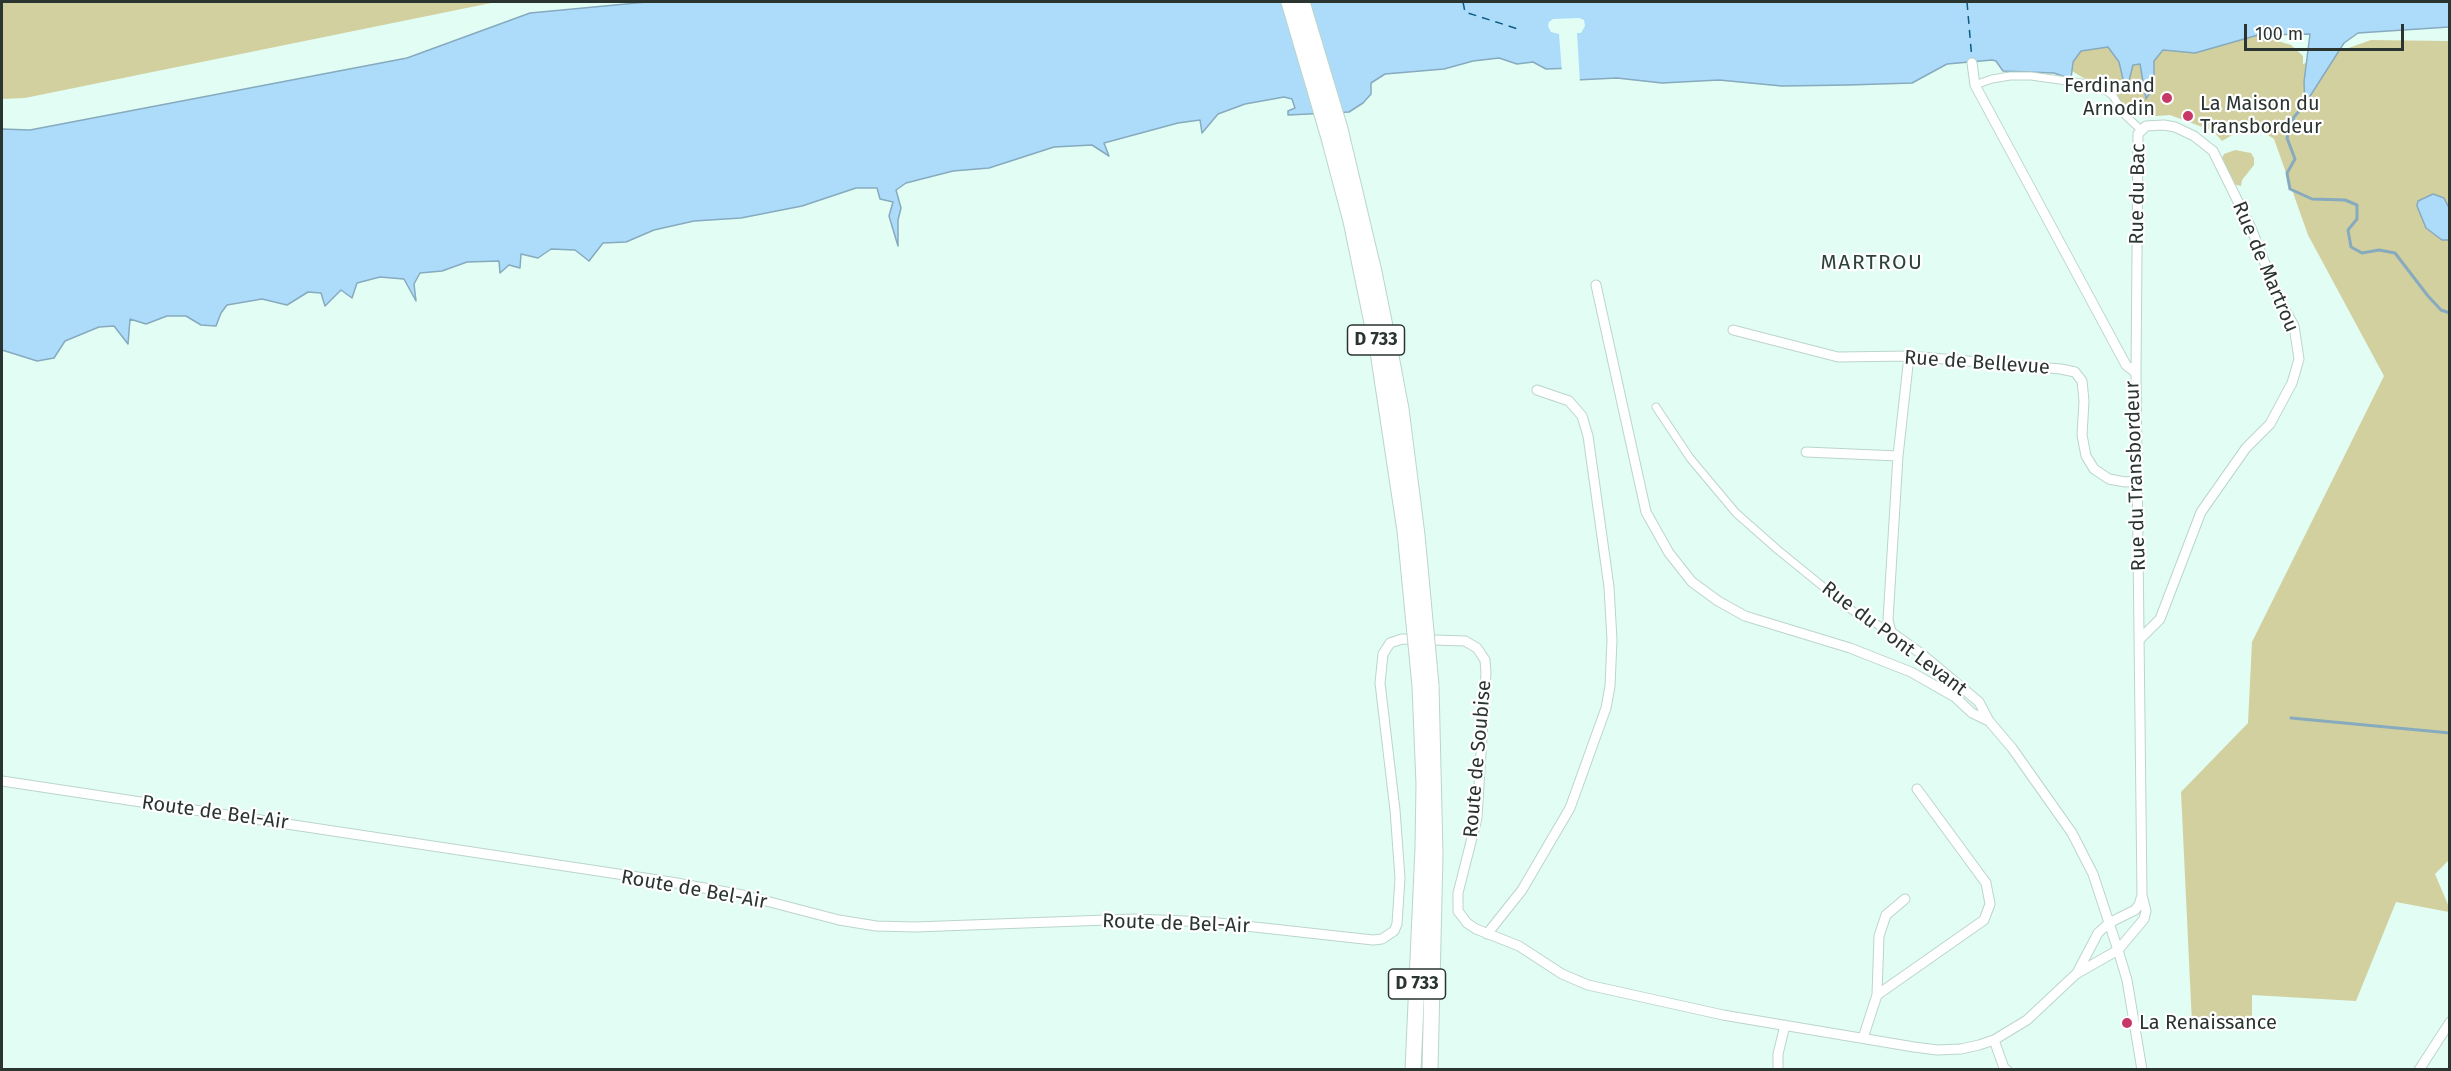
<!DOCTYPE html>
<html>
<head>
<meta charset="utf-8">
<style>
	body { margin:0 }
	#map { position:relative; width:2451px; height:1071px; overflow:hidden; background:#e2fdf3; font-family:"Fira Sans",sans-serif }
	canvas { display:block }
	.frame { position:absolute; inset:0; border:3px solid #2a3430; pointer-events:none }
	.scale { position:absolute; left:2244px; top:24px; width:160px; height:27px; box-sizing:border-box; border:3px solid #2a3430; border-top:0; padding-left:8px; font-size:18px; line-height:21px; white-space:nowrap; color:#2a3430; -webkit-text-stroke:4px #fff; paint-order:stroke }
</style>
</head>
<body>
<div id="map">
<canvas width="2451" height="1071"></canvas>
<div class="frame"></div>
<div class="scale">100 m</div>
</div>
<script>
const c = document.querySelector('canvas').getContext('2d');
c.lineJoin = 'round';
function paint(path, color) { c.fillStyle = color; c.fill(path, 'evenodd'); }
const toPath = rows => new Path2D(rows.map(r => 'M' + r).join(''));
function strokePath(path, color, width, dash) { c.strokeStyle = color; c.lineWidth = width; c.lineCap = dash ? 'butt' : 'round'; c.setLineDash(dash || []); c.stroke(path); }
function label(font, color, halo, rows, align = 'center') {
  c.font = font + ' "Fira Sans",sans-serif'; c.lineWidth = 4.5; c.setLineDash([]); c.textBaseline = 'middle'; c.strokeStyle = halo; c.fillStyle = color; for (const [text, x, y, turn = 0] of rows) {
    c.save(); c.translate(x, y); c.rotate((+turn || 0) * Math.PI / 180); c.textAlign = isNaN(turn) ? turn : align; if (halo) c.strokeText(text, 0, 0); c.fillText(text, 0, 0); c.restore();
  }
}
paint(toPath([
	[2,2,496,2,25,98,2,99],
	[2258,35,2291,45,2303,56,2303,64,2371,40,2449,41,2450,859,2435,874,2449,907,2449,912,2396,902,2356,1001,2252,995,2252,1029,2192,1024,2181,792,2248,723,2252,642,2384,376,2308,235,2274,139,2251,124,2222,141,2213,131,2170,115,2145,117,2132,114,2126,112,2098,83,2085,79,2072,71,2073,62,2081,50,2109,47,2119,62,2126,90,2133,64,2140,64,2147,98,2154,86,2154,61,2163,50,2196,53],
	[2235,150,2251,153,2254,158,2254,165,2242,180,2241,186,2233,184,2222,158,2224,154]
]), '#d3d0a0');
const water = toPath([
	[647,2,2449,2,2449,27,2358,33,2344,43,2305,104,2304,82,2310,34,2258,35,2195,53,2163,50,2154,61,2154,86,2146,99,2140,64,2133,65,2126,92,2119,62,2108,47,2081,51,2073,62,2071,79,2054,73,2003,71,1996,61,1992,60,1947,64,1912,83,1848,85,1782,86,1719,80,1662,83,1617,78,1576,80,1573,68,1546,69,1533,62,1517,64,1499,58,1473,61,1444,69,1385,74,1371,83,1371,94,1363,103,1349,112,1288,115,1288,111,1295,108,1292,99,1284,97,1245,104,1218,114,1202,133,1200,120,1178,123,1104,143,1109,156,1092,145,1054,147,989,168,953,171,906,183,896,190,901,208,898,220,898,246,889,216,893,202,880,199,877,188,856,188,802,206,741,218,694,221,654,230,626,242,603,243,589,261,575,250,551,249,538,258,521,254,520,268,509,265,500,273,499,261,467,262,442,271,420,273,414,284,416,301,404,279,380,277,357,283,352,298,341,290,325,306,321,293,308,292,287,305,262,299,227,305,221,313,216,326,201,325,186,316,167,316,146,324,130,319,128,344,114,326,99,327,65,341,54,358,37,361,2,350,2,129,30,130,407,58,530,13,647,2],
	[2433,194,2444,198,2449,208,2449,240,2442,240,2426,228,2417,206,2418,201,2433,194]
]);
paint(water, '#addcfb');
strokePath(water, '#86aabe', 1.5);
paint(toPath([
	[1579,18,1584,20,1585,26,1581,33,1577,33,1580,83,1575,83,1573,81,1571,71,1562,72,1559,34,1551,32,1548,26,1549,22,1553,19]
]), '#e2fdf3');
strokePath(toPath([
	[2305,104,2294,117,2287,138,2295,159,2287,173,2290,189,2312,199,2345,200,2357,205,2357,219,2348,230,2351,247,2362,253,2379,250,2395,253,2428,296,2441,310,2450,313],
	[2291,718,2450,733]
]), '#86aabe', 3);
strokePath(toPath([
	[1463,2,1465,12,1518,29],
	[1967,2,1972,60]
]), '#0d5c84', 1.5, [8, 6]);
const pedestrian = toPath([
	[1975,85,1992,79,2010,76,2031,76,2095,85,2103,88,2113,96,2125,115,2141,130],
	[1656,407,1690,458,1736,513,1778,550,1853,611,1891,632]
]);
const minor = toPath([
	[1972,63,1975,85,2126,365,2136,373],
	[1596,285,1646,512,1669,553,1692,582,1718,601,1745,616,1850,648,1911,672,1955,697,1972,713,1989,721],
	[1733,330,1838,357,1909,356,2061,369,2075,372,2082,381,2084,401,2082,435,2086,456,2094,469,2109,479,2125,482,2138,481],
	[1909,356,1898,456,1888,620,1891,632,1923,655,1979,702,1989,721,2012,748,2072,833,2093,874,2118,950,2127,980,2142,1070],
	[1806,452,1898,456],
	[2,781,671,882,743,895,839,920,876,926,915,927,1134,919,1209,922,1373,940,1382,939,1394,931,1397,924,1400,878,1395,810,1380,683,1383,654,1390,643,1402,639,1465,641,1477,648,1485,660,1486,673,1477,818,1458,893,1458,911,1467,923,1476,929,1519,946,1562,974,1588,985,1723,1015,1914,1047,1937,1050,1961,1049,1979,1045,1994,1040,2027,1020,2076,974,2118,950,2144,919,2146,911,2142,895,2136,373,2138,134,2146,126,2164,125,2175,127,2194,136,2213,151,2251,228,2279,299,2294,326,2299,359,2292,383,2270,424,2246,448,2201,512,2160,619,2140,639],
	[1487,934,1522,890,1570,808,1606,708,1610,686,1612,640,1609,587,1588,436,1582,416,1569,401,1537,390],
	[2077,973,2098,933,2109,923,2135,910,2139,905,2142,895],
	[1877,995,1879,936,1886,915,1905,899],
	[1863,1038,1877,995,1984,920,1990,904,1986,883,1917,789],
	[1994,1040,2004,1068,2007,1070],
	[1778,1070,1778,1054,1785,1025],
	[2419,1070,2450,1022]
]);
const primary = toPath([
	[1413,1070,1423,848,1424,784,1420,686],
	[1430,1070,1435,854,1431,685]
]);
strokePath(pedestrian, '#bbd5cc', 9);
strokePath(minor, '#bbd5cc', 11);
strokePath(primary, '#bbd5cc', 17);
strokePath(pedestrian, '#fff', 7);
strokePath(minor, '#fff', 9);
strokePath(primary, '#fff', 15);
const primaryBridge = toPath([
	[1289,2,1329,138,1351,221,1378,352,1405,531,1420,686],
	[1302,2,1340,129,1374,272,1390,351,1401,409,1417,535,1431,685]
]);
strokePath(primaryBridge, '#bbd5cc', 17, []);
strokePath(primaryBridge, '#fff', 15);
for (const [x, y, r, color] of [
	[2167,98,6,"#c53867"],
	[2188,116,6,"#c53867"],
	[2127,1023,6,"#c53867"]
]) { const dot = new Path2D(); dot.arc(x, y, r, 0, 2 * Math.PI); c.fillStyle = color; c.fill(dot); strokePath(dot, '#fff', 2); }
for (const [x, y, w] of [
	[1376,340,57],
	[1417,984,57]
]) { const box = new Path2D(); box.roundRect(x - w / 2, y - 15, w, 30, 4.5); c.fillStyle = '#fff'; c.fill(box); strokePath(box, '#2a3430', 1.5); }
label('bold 18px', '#2a3430', null, [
	["D 733",1376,340],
	["D 733",1417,984]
]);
label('20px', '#2a3430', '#fff', [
	["Ferdinand",2155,86,"right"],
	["Arnodin",2155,109,"right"],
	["La Maison du",2200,104],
	["Transbordeur",2200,127],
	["La Renaissance",2139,1023]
], 'left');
label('20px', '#2a3430', '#fff', [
	["Rue du Bac",2138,194,-89],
	["Rue de Martrou",2265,267,67],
	["Rue de Bellevue",1977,363,4],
	["Rue du Transbordeur",2136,476,-92],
	["Rue du Pont Levant",1894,639,37],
	["Route de Soubise",1478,759,-85],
	["Route de Bel-Air",215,813,8],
	["Route de Bel-Air",694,890,10],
	["Route de Bel-Air",1176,924,2]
]);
c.letterSpacing = '1.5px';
label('21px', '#2d433c', '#fff', [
	["MARTROU",1872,263]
]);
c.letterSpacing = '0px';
</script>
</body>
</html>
